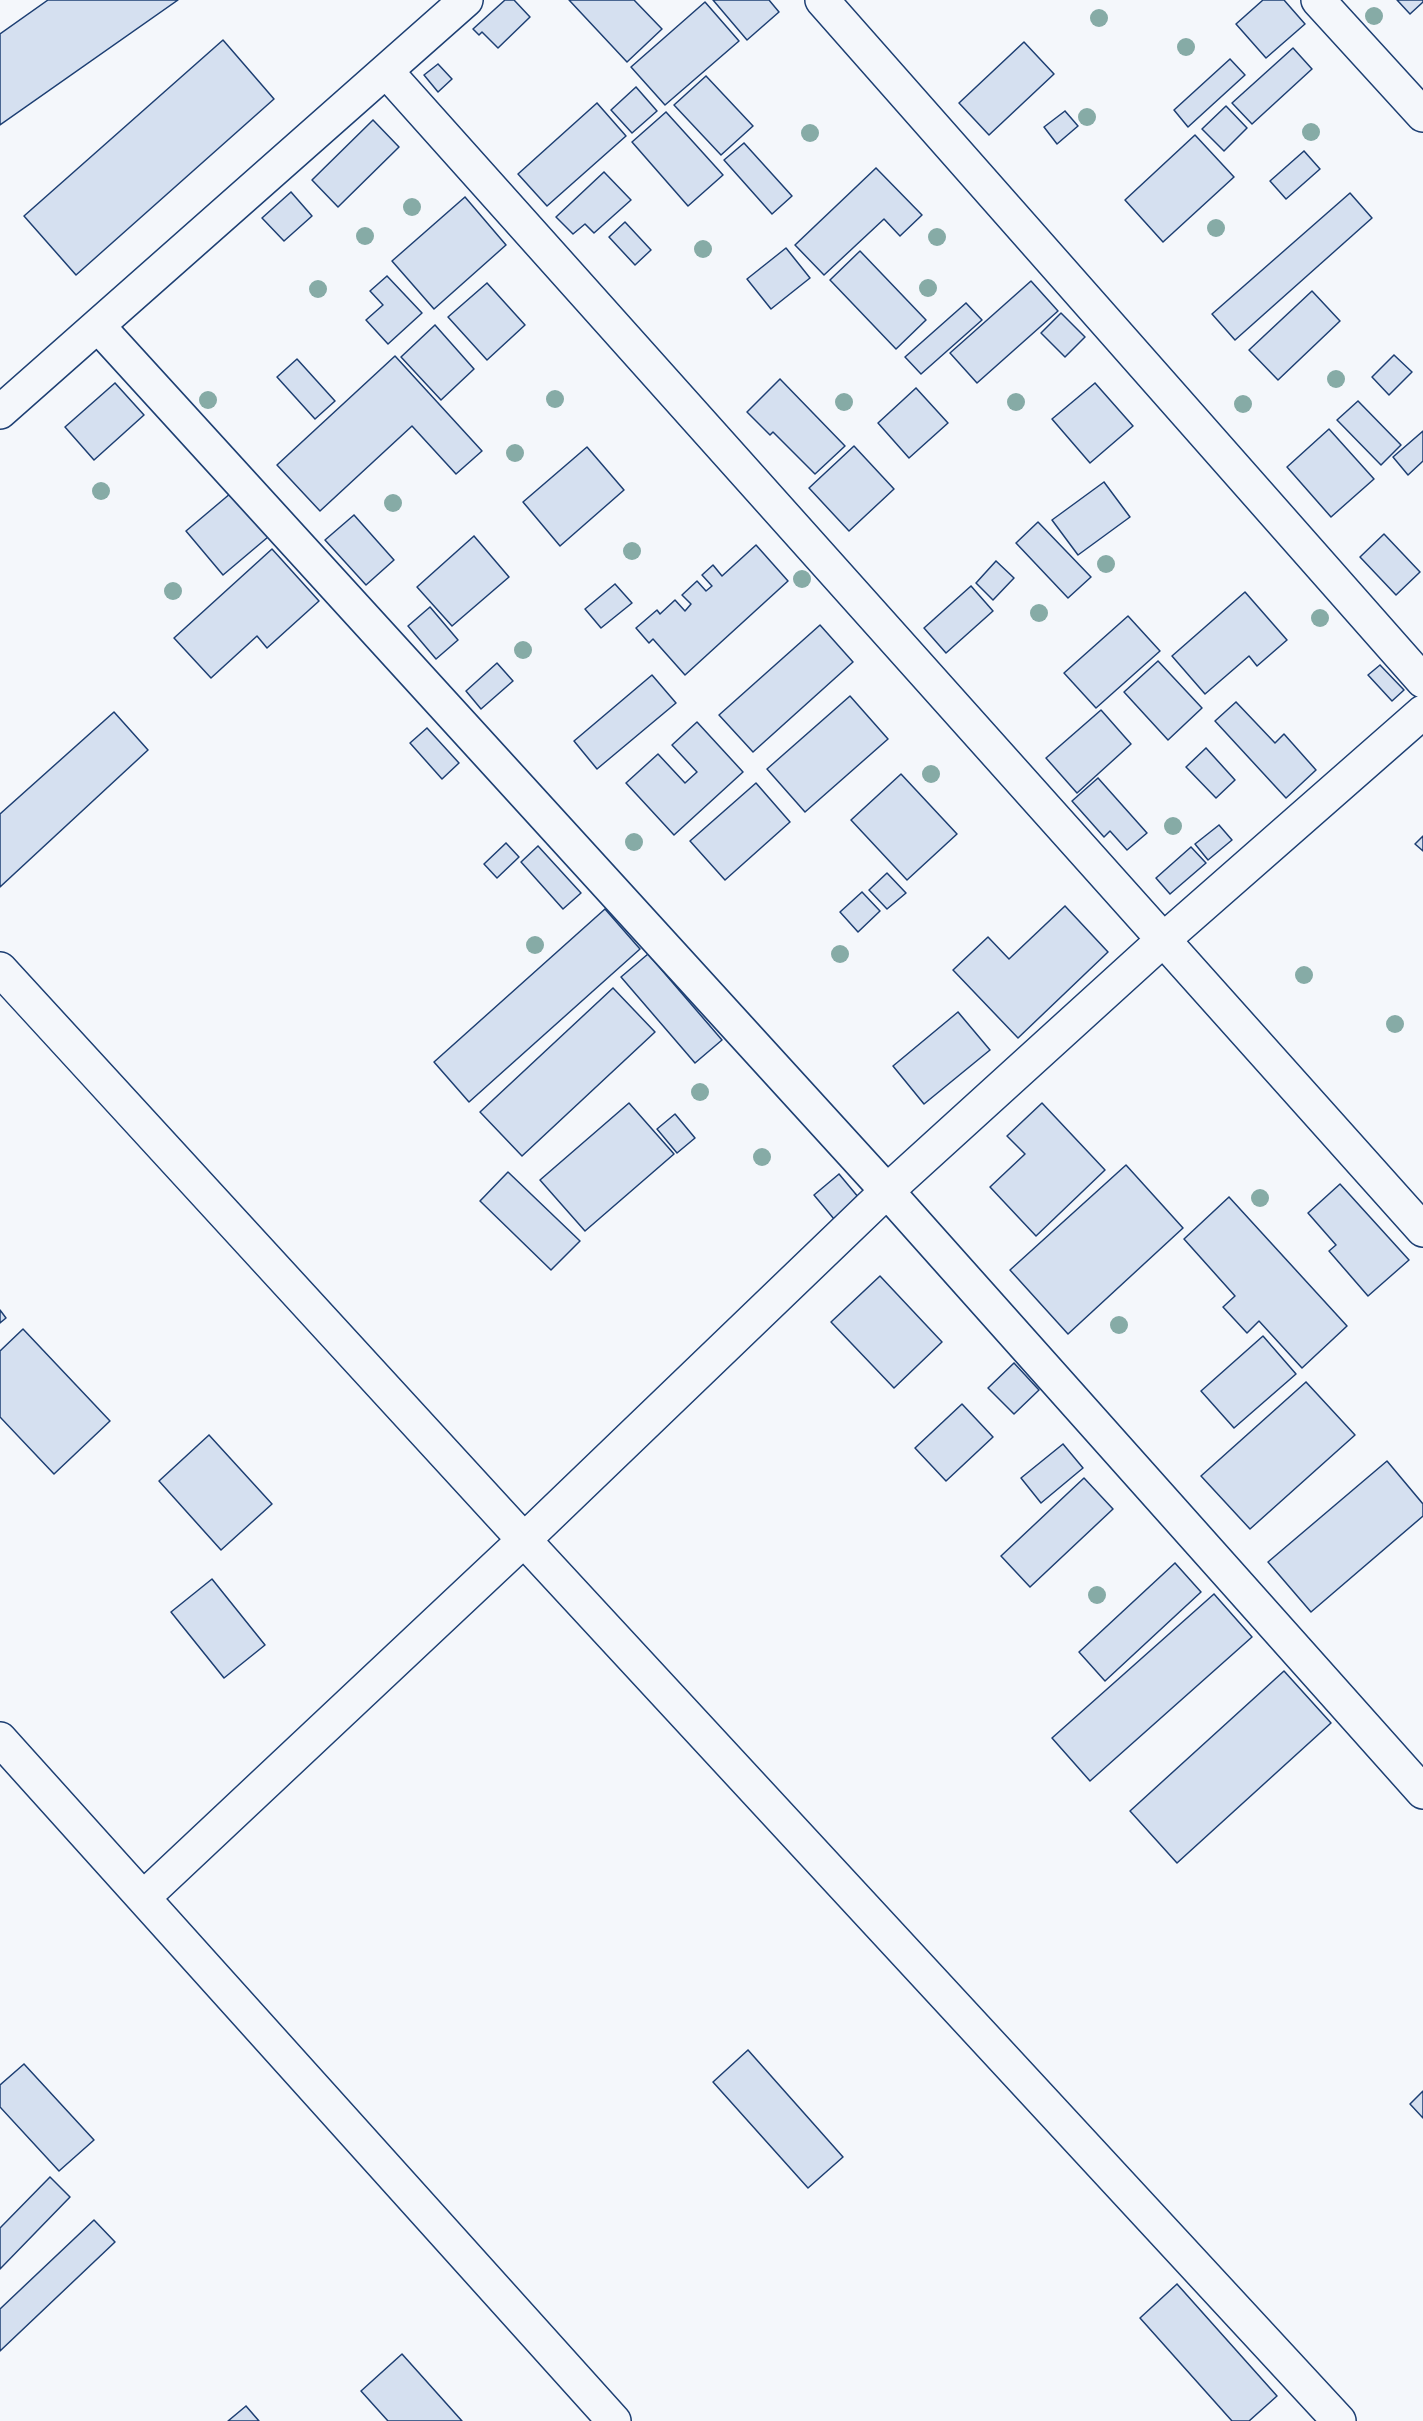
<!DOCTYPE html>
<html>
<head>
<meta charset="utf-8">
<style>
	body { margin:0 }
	canvas { display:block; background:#f4f7fb }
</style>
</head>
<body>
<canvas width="1423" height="2421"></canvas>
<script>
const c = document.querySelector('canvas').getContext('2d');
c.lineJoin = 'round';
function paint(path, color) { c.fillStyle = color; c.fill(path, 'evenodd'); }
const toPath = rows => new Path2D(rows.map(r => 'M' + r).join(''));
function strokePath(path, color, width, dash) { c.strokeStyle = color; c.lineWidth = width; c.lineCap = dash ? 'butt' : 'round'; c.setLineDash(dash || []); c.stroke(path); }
const building = toPath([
	[48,0,178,0,0,125,0,34,48,0],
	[505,0,514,0,530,17,498,48,482,32,479,35,473,29,505,0],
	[569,0,634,0,662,29,627,62,569,0],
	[713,0,769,0,779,12,747,40,713,0],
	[1263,0,1284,0,1305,24,1266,58,1236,24,1263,0],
	[1397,0,1423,0,1423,2,1410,14,1397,0],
	[705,2,739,41,665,105,631,67,705,2],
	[223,40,274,99,76,275,24,216,223,40],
	[1024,42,1054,74,989,135,959,103,1024,42],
	[1293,48,1312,69,1252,124,1232,103,1293,48],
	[1230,59,1245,75,1188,127,1174,110,1230,59],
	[438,64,452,79,438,92,424,75,438,64],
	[706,76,753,126,721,155,674,105,706,76],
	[636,87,657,111,632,133,611,110,636,87],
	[597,103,626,136,547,206,518,174,597,103],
	[1226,106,1247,128,1224,151,1202,129,1226,106],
	[1065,111,1078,126,1057,144,1044,127,1065,111],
	[666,112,723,175,688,206,632,142,666,112],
	[373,120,399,147,338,207,312,180,373,120],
	[1195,135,1234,177,1163,242,1125,200,1195,135],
	[744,143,792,196,772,214,724,160,744,143],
	[1304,151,1320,169,1286,199,1270,181,1304,151],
	[876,168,922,215,900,236,884,219,824,275,795,245,876,168],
	[604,172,631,200,594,233,585,224,573,234,556,217,604,172],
	[291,192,312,216,284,241,262,218,291,192],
	[1350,193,1372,218,1235,340,1212,314,1350,193],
	[465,197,506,245,434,309,392,261,465,197],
	[625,222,651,250,635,265,609,237,625,222],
	[786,248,810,278,771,309,747,279,786,248],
	[860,251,926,320,896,349,830,280,860,251],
	[387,276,422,313,388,344,366,320,383,305,370,291,387,276],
	[1031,281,1058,311,977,383,950,353,1031,281],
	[487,283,525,325,487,360,448,317,487,283],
	[1312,291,1340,321,1278,380,1249,350,1312,291],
	[966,303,982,320,921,374,905,357,966,303],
	[1061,313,1085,337,1065,357,1041,333,1061,313],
	[435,325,474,369,441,400,401,357,435,325],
	[1394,355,1412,372,1389,395,1372,377,1394,355],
	[395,356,482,451,456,474,412,426,320,511,277,465,395,356],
	[297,359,335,401,315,419,277,377,297,359],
	[780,379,845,446,815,474,773,432,770,435,747,412,780,379],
	[115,383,144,415,94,460,65,427,115,383],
	[1095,383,1133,426,1090,463,1052,419,1095,383],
	[916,388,948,423,909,458,878,423,916,388],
	[1358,401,1401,445,1381,465,1337,420,1358,401],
	[1329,429,1374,479,1331,517,1287,467,1329,429],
	[1423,431,1423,461,1408,475,1393,457,1423,431],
	[854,446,894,489,849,531,809,488,854,446],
	[587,447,624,490,560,546,523,502,587,447],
	[1104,482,1130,517,1078,555,1052,520,1104,482],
	[231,493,268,537,223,575,186,531,231,493],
	[354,515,394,560,366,585,325,540,354,515],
	[1038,522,1091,577,1068,598,1016,543,1038,522],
	[1384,534,1420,572,1396,595,1360,557,1384,534],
	[474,536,509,577,452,626,417,587,474,536],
	[756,545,788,581,685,675,653,639,649,643,636,628,657,610,660,614,675,600,685,611,691,604,682,595,697,581,706,591,712,586,702,575,713,565,722,576,756,545],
	[272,549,319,601,267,648,257,636,211,678,174,638,272,549],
	[996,561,1014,578,993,600,976,583,996,561],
	[615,584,632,603,601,628,585,609,615,584],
	[971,586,993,611,946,653,924,628,971,586],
	[1245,592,1287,640,1257,666,1249,656,1205,694,1172,656,1245,592],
	[430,607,458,640,436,659,408,626,430,607],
	[1128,616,1160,651,1096,708,1064,673,1128,616],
	[820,625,853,662,753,752,719,715,820,625],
	[1158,661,1202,708,1168,740,1124,692,1158,661],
	[497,663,513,681,481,709,466,691,497,663],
	[1380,665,1404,690,1392,701,1368,675,1380,665],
	[652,675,676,703,597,769,574,741,652,675],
	[850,696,888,739,805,812,767,769,850,696],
	[1236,702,1275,743,1284,734,1316,770,1286,798,1215,721,1236,702],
	[1101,710,1131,744,1077,793,1046,758,1101,710],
	[114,712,148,750,0,887,0,814,114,712],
	[697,722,743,772,674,835,626,783,658,754,685,783,697,772,672,745,697,722],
	[427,728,459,763,442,779,410,743,427,728],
	[1206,748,1235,780,1216,798,1186,767,1206,748],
	[901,774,957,834,907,880,851,820,901,774],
	[1098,778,1147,833,1127,850,1110,831,1104,837,1072,801,1098,778],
	[756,783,790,822,725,880,690,841,756,783],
	[1219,825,1232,840,1208,860,1195,844,1219,825],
	[1423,836,1423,851,1415,844,1423,836],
	[506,843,519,857,497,878,484,864,506,843],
	[538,846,581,893,563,909,521,862,538,846],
	[1191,847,1206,863,1170,894,1156,878,1191,847],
	[887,873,906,893,887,909,869,890,887,873],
	[862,892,880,911,858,932,840,912,862,892],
	[1065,906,1108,952,1018,1038,953,970,988,937,1009,959,1065,906],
	[605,909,640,949,469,1102,434,1062,605,909],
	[648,954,722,1040,695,1063,621,977,648,954],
	[613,988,655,1032,522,1156,480,1112,613,988],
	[958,1012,990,1050,924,1104,893,1066,958,1012],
	[629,1103,674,1154,585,1231,540,1180,629,1103],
	[1042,1103,1105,1170,1036,1236,990,1187,1025,1154,1007,1136,1042,1103],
	[675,1114,695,1138,677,1153,657,1129,675,1114],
	[1126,1165,1183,1228,1068,1334,1010,1270,1126,1165],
	[508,1172,580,1241,551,1270,480,1201,508,1172],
	[839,1174,859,1198,834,1219,814,1195,839,1174],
	[1340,1184,1409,1260,1368,1296,1329,1251,1336,1245,1308,1213,1340,1184],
	[1229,1197,1347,1326,1302,1368,1259,1321,1247,1333,1223,1307,1235,1296,1184,1239,1229,1197],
	[880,1276,942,1342,894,1388,831,1322,880,1276],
	[0,1310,6,1318,0,1323,0,1310],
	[23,1329,110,1421,54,1474,0,1417,0,1351,23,1329],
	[1263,1336,1296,1374,1234,1428,1201,1391,1263,1336],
	[1014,1363,1039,1390,1014,1414,988,1388,1014,1363],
	[1306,1382,1355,1435,1250,1529,1201,1476,1306,1382],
	[962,1404,993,1437,946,1481,915,1448,962,1404],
	[209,1435,272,1504,221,1550,159,1481,209,1435],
	[1063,1444,1083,1468,1041,1503,1021,1478,1063,1444],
	[1387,1461,1423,1504,1423,1516,1311,1612,1268,1562,1387,1461],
	[1084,1478,1113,1509,1030,1587,1001,1556,1084,1478],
	[1175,1563,1201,1592,1105,1681,1079,1652,1175,1563],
	[212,1579,265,1645,224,1678,171,1612,212,1579],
	[1214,1594,1252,1637,1090,1781,1052,1738,1214,1594],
	[1284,1671,1331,1723,1177,1863,1130,1811,1284,1671],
	[748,2050,843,2157,808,2188,713,2082,748,2050],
	[24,2064,94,2140,59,2171,0,2107,0,2085,24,2064],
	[1423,2091,1423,2118,1410,2104,1423,2091],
	[50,2177,70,2197,0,2269,0,2228,50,2177],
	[94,2220,115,2242,0,2351,0,2309,94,2220],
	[1177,2284,1277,2396,1249,2421,1232,2421,1140,2318,1177,2284],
	[402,2354,462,2421,388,2421,361,2391,402,2354],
	[246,2406,259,2421,228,2421,246,2406]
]);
paint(building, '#d5e0f0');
strokePath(building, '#1d3f73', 1.5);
const street = toPath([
	[822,0,1423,681],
	[1318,0,1423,115],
	[387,72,1423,1230],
	[98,326,887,1191,1423,1792],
	[0,412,466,0],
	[0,969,524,1540,1339,2421],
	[0,1739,614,2421],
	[143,1898,524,1540,887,1191,1162,941,1423,712]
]);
strokePath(street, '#1d3f73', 36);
strokePath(street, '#f4f7fb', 33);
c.fillStyle = '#86aba6';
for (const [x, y] of [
	[1374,16],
	[1099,18],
	[1186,47],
	[1087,117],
	[1311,132],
	[810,133],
	[412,207],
	[1216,228],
	[365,236],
	[937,237],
	[703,249],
	[928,288],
	[318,289],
	[1336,379],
	[555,399],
	[208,400],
	[844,402],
	[1016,402],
	[1243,404],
	[515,453],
	[101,491],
	[393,503],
	[632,551],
	[1106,564],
	[802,579],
	[173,591],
	[1039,613],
	[1320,618],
	[523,650],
	[931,774],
	[1173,826],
	[634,842],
	[535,945],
	[840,954],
	[1304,975],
	[1395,1024],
	[700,1092],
	[762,1157],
	[1260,1198],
	[1119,1325],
	[1097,1595]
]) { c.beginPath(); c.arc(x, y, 9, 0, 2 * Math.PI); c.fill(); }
</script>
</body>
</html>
